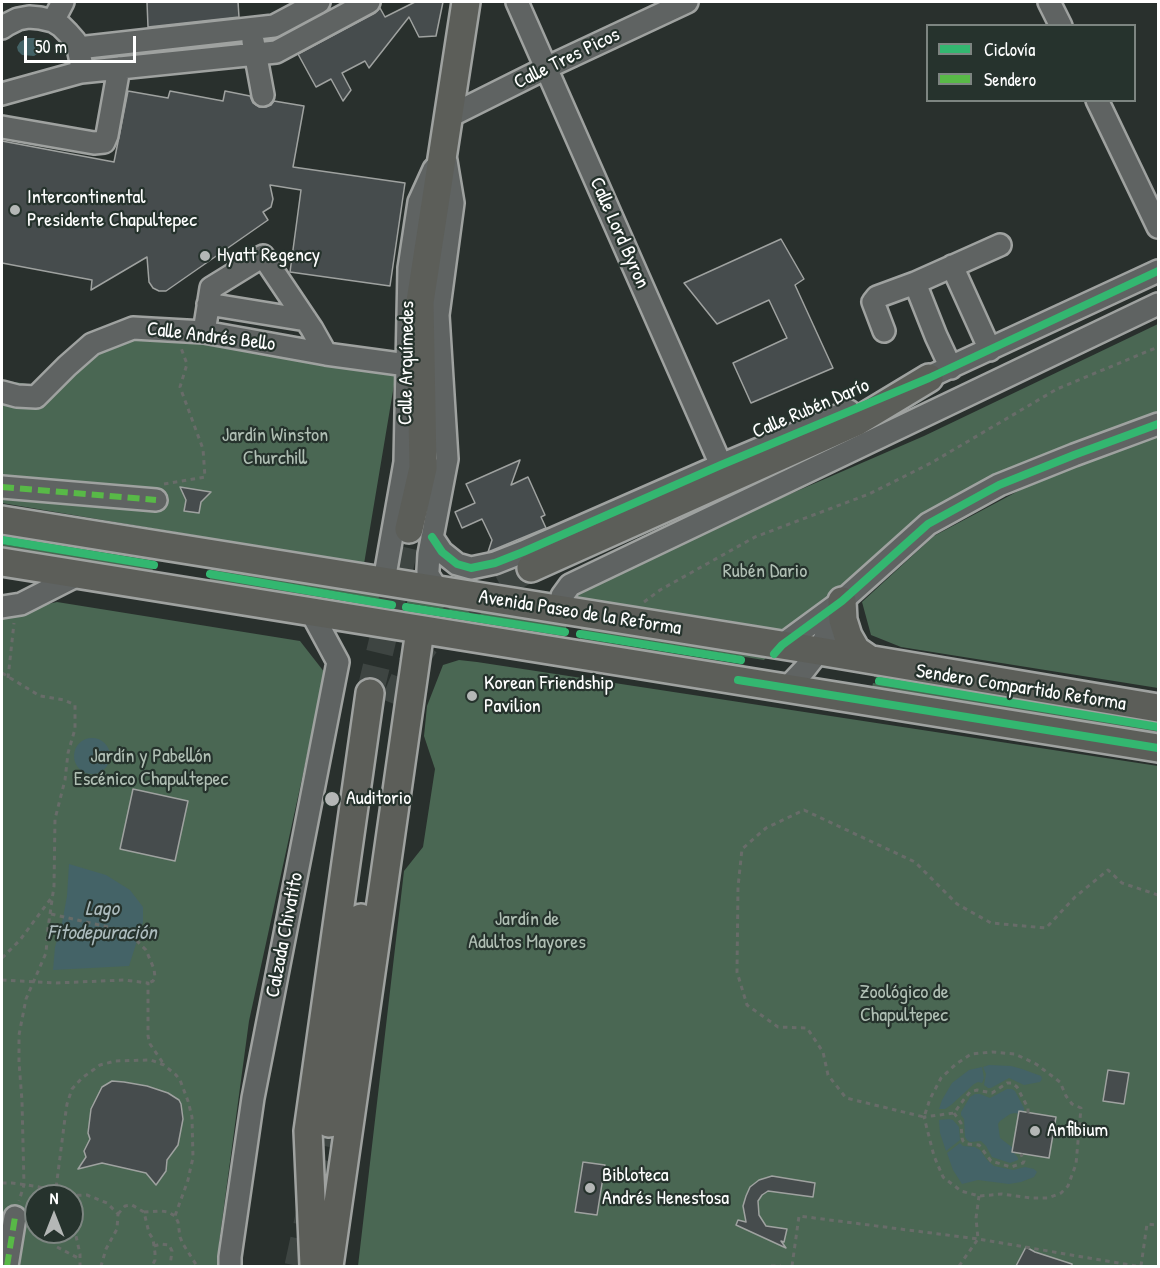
<!DOCTYPE html>
<html>
<head>
<meta charset="utf-8">
<style>
	body { margin:0 }
	#map { position:relative; width:1160px; height:1268px; overflow:hidden; background:#29302d; font-family:"Patrick Hand",sans-serif }
	canvas { display:block }
	.frame { position:absolute; inset:0; border:3px solid #fff; pointer-events:none }
	.legend { position:absolute; left:926px; top:24px; width:210px; height:78px; box-sizing:border-box; background:#26332d; border:2px solid #7d8581; margin:0; padding:8px 10px; list-style:none; font-size:18px; color:#fff }
	.legend li { display:flex; align-items:center; gap:12px; height:30px }
	.legend b { width:30px; border:2px solid #7d8581 }
	.north { position:absolute; left:24px; top:1184px; width:60px; height:60px; box-sizing:border-box; background:#26332d; border:2px solid #7d8581; border-radius:50%; rotate:0deg; font-size:16px; font-weight:700; line-height:24px; text-align:center; color:#fff }
	.north::after { content:''; display:block; margin:auto; width:21px; height:27px; background:#b4b7b6; clip-path:polygon(50% 0,100% 100%,50% 72%,0 100%) }
	.scale { position:absolute; left:24px; top:36px; width:112px; height:27px; box-sizing:border-box; border:3px solid #fff; border-top:0; padding-left:8px; font-size:18px; line-height:21px; white-space:nowrap; color:#fff; -webkit-text-stroke:4px #26332d; paint-order:stroke }
</style>
</head>
<body>
<div id="map">
<canvas width="1160" height="1268"></canvas>
<div class="frame"></div>
<ul class="legend">
<li><b style="height:8px;background:#33b770"></b>Ciclovía</li>
<li><b style="height:8px;background:#58b947"></b>Sendero</li>
</ul>
<div class="north">N</div>
<div class="scale">50 m</div>
</div>
<script>
const c = document.querySelector('canvas').getContext('2d');
c.lineJoin = 'round';
function paint(path, color) { c.fillStyle = color; c.fill(path, 'evenodd'); }
const toPath = rows => new Path2D(rows.map(r => 'M' + r).join(''));
function strokePath(path, color, width, dash) { c.strokeStyle = color; c.lineWidth = width; c.lineCap = dash ? 'butt' : 'round'; c.setLineDash(dash || []); c.stroke(path); }
function label(font, color, halo, rows, align = 'center') {
  c.font = font + ' "Patrick Hand",sans-serif'; c.lineWidth = 4.5; c.setLineDash([]); c.textBaseline = 'middle'; c.strokeStyle = halo; c.fillStyle = color; for (const [text, x, y, turn = 0] of rows) {
    c.save(); c.translate(x, y); c.rotate((+turn || 0) * Math.PI / 180); c.textAlign = isNaN(turn) ? turn : align; if (halo) c.strokeText(text, 0, 0); c.fillText(text, 0, 0); c.restore();
  }
}
paint(toPath([
	[1158,324,1158,415,926,514,814,609,786,637,571,608,570,594,580,585,924,436],
	[133,329,397,367,364,564,2,503,2,380,40,386],
	[1158,434,1158,688,901,647,871,635,862,602,934,536,1022,489],
	[2,530,155,554,154,561,2,537],
	[2,544,153,567,152,576,2,552],
	[212,563,394,593,392,601,211,571],
	[210,577,392,608,390,615,209,584],
	[408,596,567,621,566,629,407,603],
	[57,602,300,641,325,673,249,1021,219,1243,219,1266,2,1266,2,616,26,609],
	[36,1196,72,1196,72,1232,36,1232],
	[406,610,565,635,563,643,404,617],
	[582,624,770,653,764,660,581,631],
	[580,638,745,665,727,669,578,645],
	[459,660,477,662,1158,766,1158,1266,358,1266,404,871,423,847,435,769,424,736,427,706,443,665],
	[875,670,1158,716,1158,723,874,677],
	[873,683,1158,730,1158,738,871,692]
]), '#4a6753');
paint(toPath([
	[27,38,34,38,40,41,44,47,42,51,34,56,22,55,18,51,17,47,20,42],
	'74 756a18 18 0 1 1 36 0a18 18 0 1 1-36 0Z',
	[69,864,106,875,130,890,143,907,143,922,129,966,53,970,55,947,62,923,67,896],
	[989,1065,1011,1066,1022,1069,1041,1076,1042,1079,1040,1082,1024,1085,1009,1078,991,1088,988,1088,984,1085,986,1074,983,1067],
	[982,1067,984,1078,982,1083,978,1082,974,1084,951,1105,945,1109,939,1109,942,1100,952,1083,969,1070],
	[1007,1089,1012,1089,1015,1091,1024,1108,1024,1112,1019,1114,1015,1113,1010,1114,1000,1121,998,1124,1000,1138,1013,1148,1012,1152,1014,1153,1018,1158,1018,1160,1010,1163,992,1157,986,1146,981,1141,970,1142,967,1140,965,1137,964,1119,961,1115,961,1112,970,1097,975,1094,980,1094,990,1098],
	[949,1119,953,1120,959,1127,960,1140,946,1151,940,1133,939,1120],
	[960,1143,963,1146,975,1147,980,1150,987,1160,994,1166,1013,1170,1025,1167,1034,1169,1037,1172,1034,1177,1021,1182,1009,1184,978,1180,962,1184,953,1170,947,1153]
]), '#446367');
const building = toPath([
	[147,2,238,2,239,17,148,27,147,2],
	[415,2,443,2,436,36,419,37,409,17,369,68,365,61,342,73,351,90,343,101,331,79,316,87,298,54,375,13,380,8,385,17,415,2],
	[128,91,168,98,170,91,223,101,225,91,250,96,253,103,259,107,266,107,271,105,274,101,304,106,293,167,405,183,390,286,290,272,301,190,270,185,273,199,271,207,263,212,268,220,166,291,159,291,153,288,149,282,147,257,91,290,92,280,2,263,2,141,114,162,128,91],
	[781,239,804,279,795,285,833,368,751,403,733,363,787,338,769,300,717,324,684,283,781,239],
	[520,460,511,485,528,477,545,515,541,517,546,528,488,552,492,540,482,519,462,528,455,512,475,503,466,484,520,460],
	[180,487,211,492,201,502,199,513,184,511,186,500,180,487],
	[133,789,188,801,175,861,120,849,133,789],
	[1108,1070,1129,1073,1124,1104,1103,1101,1108,1070],
	[112,1081,124,1082,147,1086,168,1093,179,1100,181,1104,183,1119,178,1145,167,1160,166,1171,156,1185,146,1173,102,1163,78,1169,86,1157,84,1151,90,1139,88,1133,91,1109,102,1087,112,1081],
	[1019,1111,1056,1117,1049,1158,1012,1152,1019,1111],
	[583,1162,605,1165,597,1215,575,1212,583,1162],
	[772,1176,815,1183,813,1197,768,1191,762,1195,758,1201,759,1215,766,1226,787,1229,784,1242,781,1241,786,1248,736,1225,738,1220,746,1222,743,1206,746,1196,750,1187,759,1180,772,1176],
	[1026,1247,1035,1252,1072,1264,1072,1266,1016,1266,1026,1247]
]);
paint(building, '#464c4d');
strokePath(building, '#9fa2a0', 1.5);
strokePath(toPath([
	[370,693,409,529],
	[394,704,408,669,433,634,462,610,499,585,531,568],
	[298,1266,329,1123]
]), '#3e4542', 27, [27, 14]);
const minor = toPath([
	[517,2,721,465],
	[1049,2,1061,26],
	[53,21,63,2],
	[2,28,8,24,18,19,29,17,40,18,53,21,61,26,68,33,75,41,78,48,81,62,81,72,2,94],
	[253,41,263,95],
	[78,48,274,26,319,2],
	[81,72,276,52,369,2],
	[1097,100,1158,227],
	[448,117,546,68,687,2],
	[2,127,94,143,104,142,107,135,119,68],
	[952,266,990,350],
	[915,283,936,336,951,368],
	[208,304,306,320],
	[884,331,873,302,877,297,915,283,1000,245],
	[204,332,211,288,263,256,312,329,326,354],
	[916,383,1158,271],
	[2,392,17,396,36,397,67,366,92,344,133,328,204,332,326,354,407,365],
	[2,487,156,500],
	[432,537,442,552,457,564,471,568,495,563,523,552,721,465,849,411],
	[384,581,405,462,409,268,419,202,434,169],
	[437,589,428,575,428,570,429,554,447,459,438,315,453,203,446,161],
	[2,607,21,604,80,574],
	[560,610,562,596,570,585,1158,304],
	[782,645,842,601,928,524,999,485,1074,455,1158,424],
	[787,688,804,670,819,651,840,604],
	[7,1266,15,1217],
	[230,1266,230,1257,253,1098,338,662,311,612]
]);
const major = toPath([
	[2,520,819,651,1158,708],
	[409,529,423,468,420,302,466,2],
	[2,562,1158,748],
	[531,568,856,422,929,378],
	[842,601,843,620,848,636,856,650,869,659],
	[329,1123,361,918],
	[314,1266,308,1131,370,693],
	[329,1266,420,630]
]);
strokePath(minor, '#9fa2a0', 26);
strokePath(major, '#9fa2a0', 32);
strokePath(toPath([
	[164,484,205,477,203,449,180,387,187,364,181,348],
	[644,602,660,590,755,537,869,494,931,463,1057,389,1158,347],
	[2,673,40,696,64,700,75,705,75,729,68,753,65,780,55,819,54,886,48,928,46,953,26,999,19,1035,19,1062,22,1101,24,1185,19,1201],
	[8,678,14,623],
	[51,914,112,928,137,941,146,950,154,969,155,977,153,981,148,983],
	[2,958,20,940,52,897],
	[2,980,56,983,124,980,148,983,148,1036,150,1044,163,1063],
	[954,1113,961,1123,962,1138,963,1141,967,1144,979,1145,991,1161,1011,1167,1023,1163,1024,1161,1021,1154],
	[1028,1113,1028,1108,1017,1087,1012,1083,1007,1083,992,1093,977,1090,970,1092,965,1098,954,1113,924,1117,934,1156,943,1177,961,1191,979,1196,1002,1194,1031,1198,1048,1198,1061,1193,1068,1186,1076,1164,1081,1108,1072,1104,1066,1096,1060,1082,1036,1064,1015,1054,992,1052,971,1054,956,1064,941,1078,930,1099,924,1117,846,1098,828,1075,823,1052,807,1028,778,1027,747,1005,737,972,738,887,742,849,766,828,804,810,915,862,957,904,991,923,1046,928,1075,897,1108,870,1122,883,1158,895],
	[2,1183,12,1183,34,1186,44,1188,54,1195],
	[55,1196,65,1118,67,1104,72,1089,82,1078,100,1065,115,1061,151,1060,164,1065,176,1075,180,1080,188,1101,192,1117,193,1158,191,1166,188,1180,175,1216],
	[59,1196,87,1195,107,1203,118,1214,117,1229,106,1249,101,1266],
	[144,1212,161,1211,168,1212,175,1216,178,1222,180,1237,183,1244,197,1266],
	[118,1214,125,1206,132,1205,144,1212,149,1233,153,1239,155,1253,155,1260,152,1266],
	[72,1228,76,1236,80,1254,80,1266],
	[154,1246,161,1244,169,1245,172,1251,170,1266],
	[57,1247,80,1259],
	[771,1266,781,1266],
	[792,1266,799,1216,978,1239,1136,1266],
	[959,1266,978,1239,976,1218,979,1196],
	[1141,1266,1147,1224,1158,1225]
]), '#686c69', 3, [4.5, 4.5]);
strokePath(minor, '#5f6362', 21);
strokePath(major, '#5c5e59', 27);
strokePath(toPath([
	[2,487,156,500],
	[7,1266,15,1217]
]), '#58b947', 6, [12, 6]);
strokePath(toPath([
	[432,537,442,552,457,564,471,568,495,563,523,552,721,465,929,378,1158,271],
	[2,540,154,565],
	[210,574,392,605],
	[406,607,565,632],
	[580,634,741,660],
	[774,654,782,645,842,601,928,524,999,485,1074,455,1158,424],
	[738,680,1158,748],
	[879,681,1158,727]
]), '#33b770', 8);
for (const [x, y, r, color] of [
	[15,210,6,"#b4b7b6"],
	[205,256,6,"#b4b7b6"],
	[472,696,6,"#b4b7b6"],
	[332,799,8,"#b4b7b6"],
	[1035,1131,6,"#b4b7b6"],
	[590,1188,6,"#b4b7b6"]
]) { const dot = new Path2D(); dot.arc(x, y, r, 0, 2 * Math.PI); c.fillStyle = color; c.fill(dot); strokePath(dot, '#26332d', 2); }
label('20px', '#fff', '#26332d', [
	["Calle Tres Picos",567,59,-26],
	["Calle Lord Byron",619,233,66],
	["Calle Andrés Bello",211,337,7],
	["Calle Arquímedes",407,363,-89],
	["Calle Rubén Darío",811,409,-23],
	["Avenida Paseo de la Reforma",580,613,9],
	["Sendero Compartido Reforma",1021,688,9],
	["Calzada Chivatito",285,935,-79]
]);
label('20px', '#fff', '#26332d', [
	["Intercontinental",27,198],
	["Presidente Chapultepec",27,221],
	["Hyatt Regency",217,256],
	["Korean Friendship",484,684],
	["Pavilion",484,707],
	["Auditorio",346,799],
	["Anfibium",1047,1131],
	["Bibloteca",602,1176],
	["Andrés Henestosa",602,1199]
], 'left');
label('20px', '#b0bfb4', '#26332d', [
	["Jardín Winston",275,436],
	["Churchill",275,459],
	["Rubén Dario",765,572],
	["Jardín y Pabellón",151,757],
	["Escénico Chapultepec",151,780],
	["Jardín de",527,920],
	["Adultos Mayores",527,943],
	["Zoológico de",904,993],
	["Chapultepec",904,1016]
]);
label('italic 21px', '#acbbbd', '#26332d', [
	["Lago",102,909],
	["Fitodepuración",102,933]
]);
</script>
</body>
</html>
